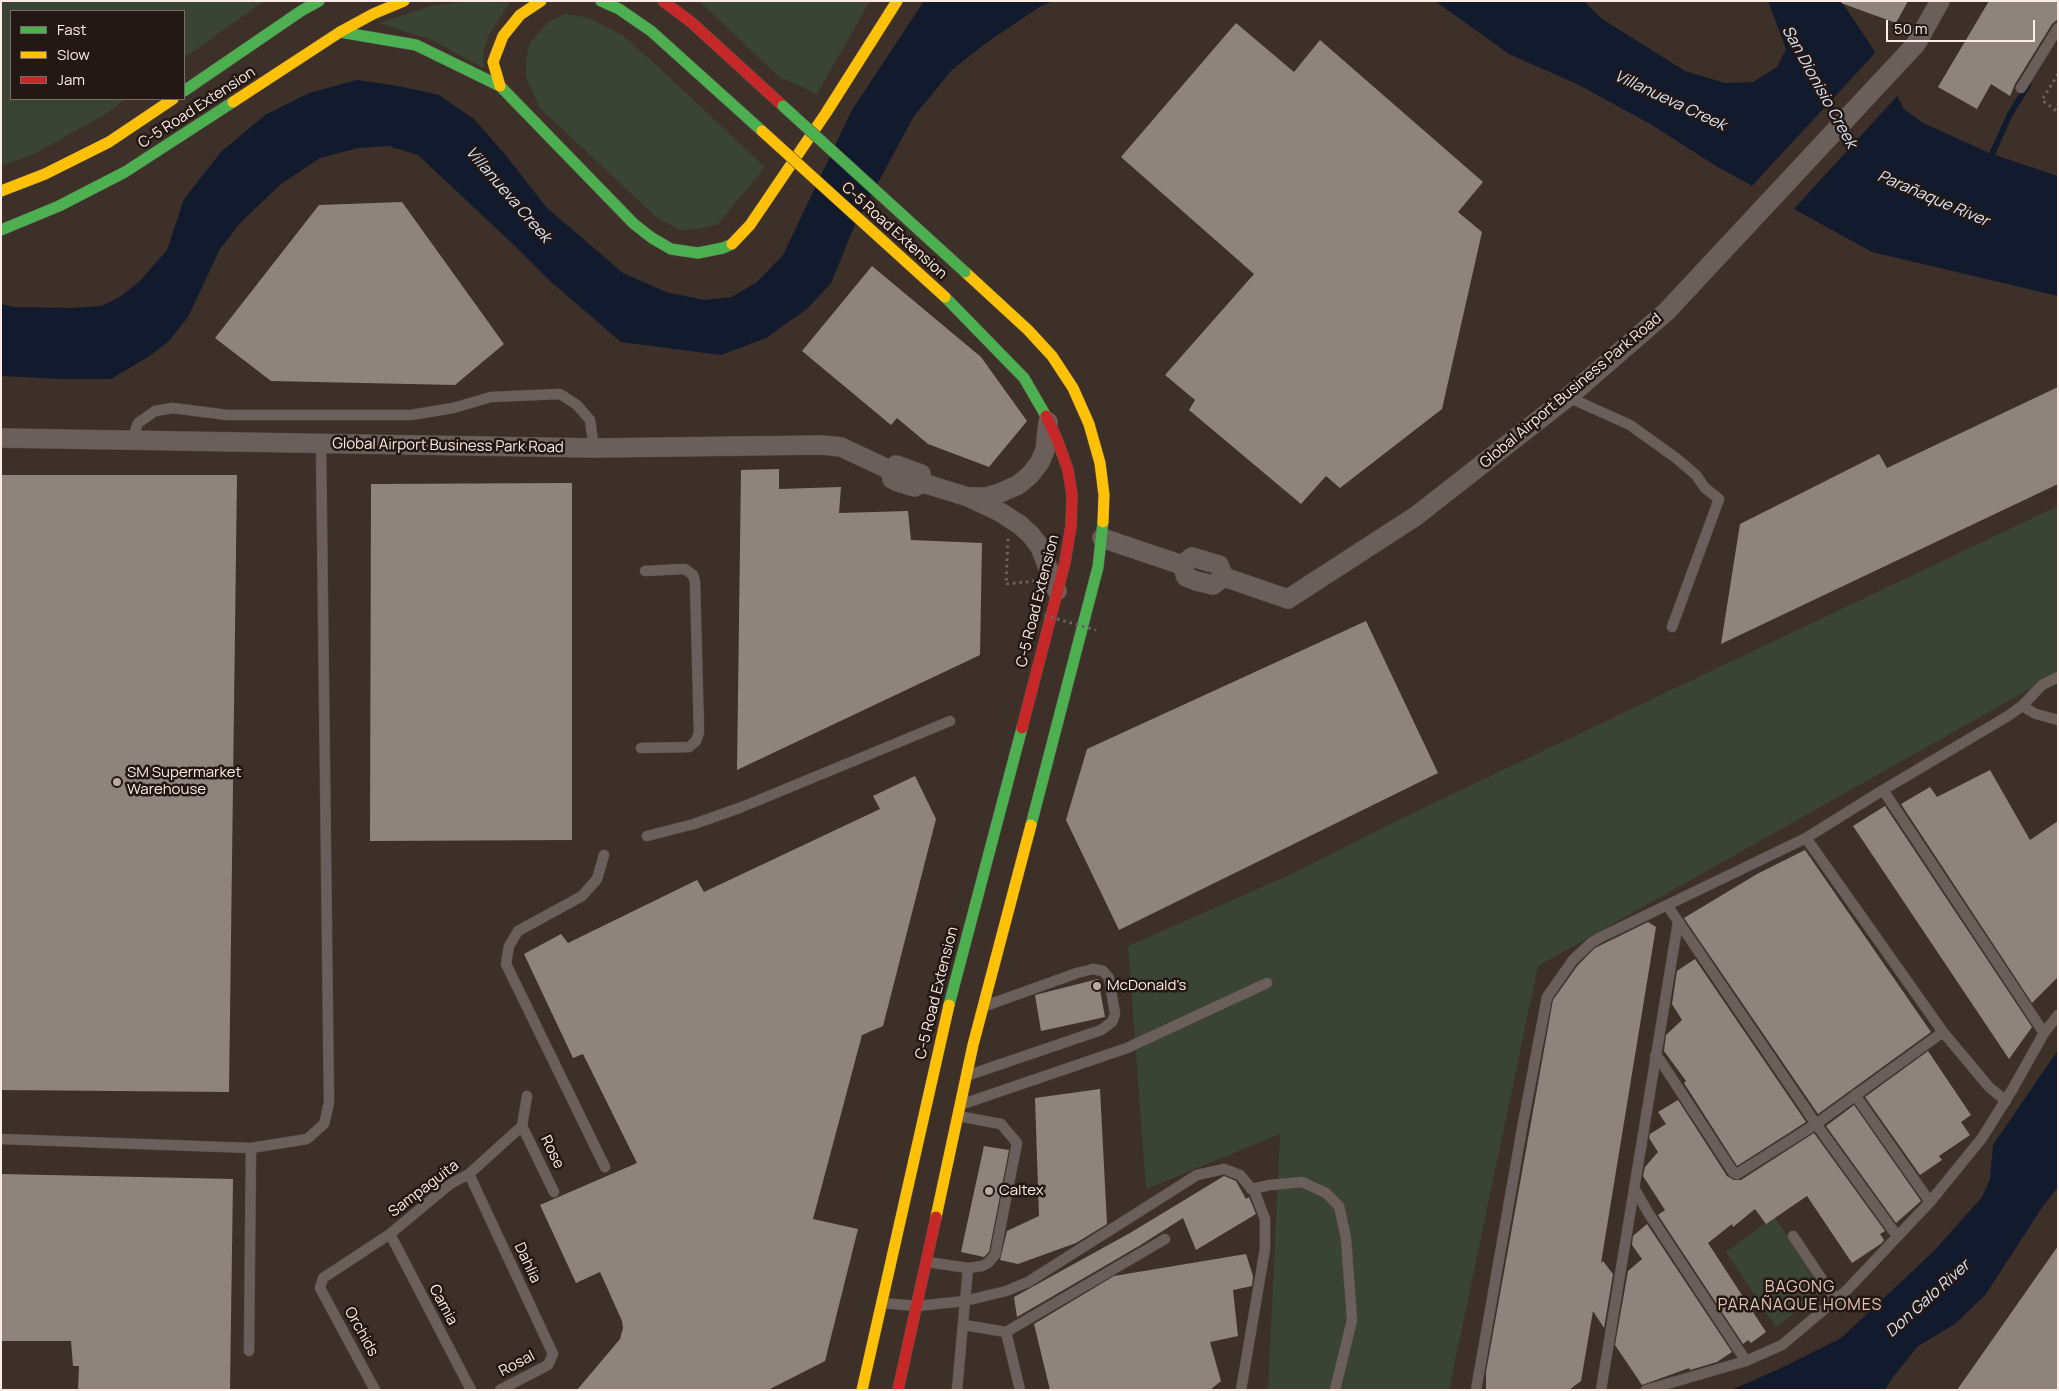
<!DOCTYPE html>
<html>
<head>
<meta charset="utf-8">
<style>
	body { margin:0 }
	#map { position:relative; width:2059px; height:1391px; overflow:hidden; background:#3d3029; font-family:Manrope,sans-serif }
	canvas { display:block }
	.frame { position:absolute; inset:0; border:2px solid #fcece4; pointer-events:none }
	.legend { position:absolute; left:10px; top:10px; width:175px; height:90px; box-sizing:border-box; background:#231813; border:1px solid #7a6d67; margin:0; padding:6px 9px; list-style:none; font-size:15px; color:#fcece4 }
	.legend li { display:flex; align-items:center; gap:10px; height:25px }
	.legend b { width:25px; border:1px solid #7a6d67 }
	.scale { position:absolute; left:1886px; top:20px; width:149px; height:22px; box-sizing:border-box; border:2px solid #fcece4; border-top:0; padding-left:6px; font-size:15px; line-height:18px; white-space:nowrap; color:#fcece4; -webkit-text-stroke:4px #231813; paint-order:stroke }
</style>
</head>
<body>
<div id="map">
<canvas width="2059" height="1391"></canvas>
<div class="frame"></div>
<ul class="legend">
<li><b style="height:6px;background:#4caf50"></b>Fast</li>
<li><b style="height:6px;background:#ffc107"></b>Slow</li>
<li><b style="height:6px;background:#c62828"></b>Jam</li>
</ul>
<div class="scale">50 m</div>
</div>
<script>
const c = document.querySelector('canvas').getContext('2d');
c.lineJoin = 'round';
function paint(path, color) { c.fillStyle = color; c.fill(path, 'evenodd'); }
const toPath = rows => new Path2D(rows.map(r => 'M' + r).join(''));
function strokePath(path, color, width, dash) { c.strokeStyle = color; c.lineWidth = width; c.lineCap = dash ? 'butt' : 'round'; c.setLineDash(dash || []); c.stroke(path); }
function label(font, color, halo, rows, align = 'center') {
  c.font = font + ' Manrope,sans-serif'; c.lineWidth = 5; c.setLineDash([]); c.textBaseline = 'middle'; c.strokeStyle = halo; c.fillStyle = color; for (const [text, x, y, turn = 0] of rows) {
    c.save(); c.translate(x, y); c.rotate((+turn || 0) * Math.PI / 180); c.textAlign = isNaN(turn) ? turn : align; if (halo) c.strokeText(text, 0, 0); c.fillText(text, 0, 0); c.restore();
  }
}
paint(toPath([
	[1,1,264,1,184,58,184,11,11,11,11,99,126,99,104,115,32,155,1,166],
	[474,1,509,3,488,36,483,54,484,68,432,40,379,23,436,5],
	[699,1,870,1,817,94,778,76],
	[565,14,589,18,622,35,655,64,765,167,718,224,698,229,680,230,656,217,540,108,526,77,526,58,530,43,547,23],
	[2058,506,2058,673,1538,966,1449,1390,1268,1390,1280,1134,1146,1189,1128,946,1285,877,1400,819],
	[1774,1217,1825,1289,1776,1327,1726,1252]
]), '#394435');
paint(toPath([
	[924,1,1054,1,1041,6,986,43,952,70,914,116,854,227,831,283,807,309,766,338,721,355,621,342,550,281,516,247,418,155,388,146,358,148,320,158,281,184,241,222,220,249,188,317,169,341,151,355,111,379,62,379,1,376,1,304,14,307,71,308,101,306,118,298,139,282,167,250,184,199,221,152,265,115,309,93,357,80,398,86,439,95,474,119,508,158,546,207,623,273,666,292,704,300,732,297,757,282,783,255,852,110],
	[1435,1,1584,1,1602,19,1685,71,1725,83,1753,82,1777,67,1786,49,1768,1,1841,1,1872,47,1904,109,1923,123,1992,154,2058,176,2058,296,1872,252,1716,166,1652,125,1577,84,1509,54],
	[2058,1050,2058,1187,2043,1206,1986,1294,1955,1324,1918,1346,1893,1377,1885,1390,1731,1390,1777,1370,1841,1338,1935,1250,1982,1197,1990,1179,1993,1145]
]), '#121a2d');
paint(toPath([
	[1877,51,1899,94,1792,211,1750,188]
]), '#3d3029');
strokePath(toPath([
	[1989,161,2010,114,2028,85]
]), '#121a2d', 6);
paint(toPath([
	[1842,1,1908,1,1896,23,1841,3],
	[1989,1,2058,1,2058,19,2052,24,2015,84,2010,96,1991,84,1977,109,1938,87],
	[1236,23,1294,72,1320,40,1483,182,1458,212,1482,232,1442,409,1340,488,1326,476,1301,504,1189,410,1195,400,1165,375,1254,274,1121,157],
	[402,202,504,344,455,385,271,381,215,338,319,205],
	[872,266,981,357,1027,421,989,467,928,444,897,418,891,425,802,351],
	[2058,387,2058,484,1721,644,1740,524,1879,454,1887,468],
	[779,469,779,489,841,487,839,513,908,511,911,540,982,543,980,655,737,770,741,470],
	[1,475,237,475,229,1092,1,1090],
	[572,483,572,840,370,841,371,484],
	[1366,621,1438,773,1119,930,1066,820,1087,749],
	[1990,770,2030,840,2058,821,2058,977,2032,1003,1901,804,1930,787,1937,797],
	[915,776,936,819,883,1026,862,1035,813,1219,858,1229,825,1361,768,1390,577,1390,620,1339,623,1328,622,1321,600,1272,576,1283,540,1205,637,1163,583,1054,573,1058,524,954,561,934,568,943,697,880,704,892,880,809,873,796],
	[1885,806,2032,1027,2009,1059,1853,826],
	[1805,850,1931,1032,1818,1114,1684,918,1757,874],
	[1648,922,1656,927,1601,1263,1603,1261,1613,1274,1604,1328,1593,1311,1581,1381,1569,1390,1486,1390,1486,1372,1553,1000,1578,965,1595,948],
	[1695,959,1806,1122,1737,1166,1684,1083,1686,1081,1664,1051,1666,1035,1682,1020,1672,1004,1677,971],
	[1098,979,1105,1017,1041,1031,1035,995],
	[1928,1051,1971,1115,1961,1122,1970,1135,1939,1156,1942,1160,1920,1175,1865,1097],
	[1100,1089,1107,1224,1076,1243,1018,1264,1000,1260,1007,1231,1039,1216,1035,1098],
	[1678,1100,1727,1176,1734,1180,1741,1180,1814,1133,1885,1231,1880,1234,1884,1240,1882,1243,1852,1263,1807,1196,1766,1224,1755,1209,1733,1227,1732,1224,1708,1243,1766,1332,1751,1343,1748,1340,1743,1344,1658,1215,1665,1210,1643,1176,1645,1167,1658,1152,1649,1138,1650,1134,1666,1124,1658,1112],
	[1854,1105,1921,1201,1896,1223,1826,1126],
	[984,1146,1009,1150,989,1252,984,1257,961,1252],
	[1,1174,233,1179,230,1390,78,1390,79,1366,73,1366,71,1341,1,1341],
	[1224,1176,1236,1181,1246,1199,1249,1197,1256,1214,1196,1250,1183,1218,1139,1246,1017,1317,1014,1297,1130,1233],
	[1647,1224,1732,1352,1717,1362,1690,1370,1689,1368,1642,1385,1615,1345,1628,1271,1642,1259,1632,1245,1633,1236],
	[2058,1246,2058,1390,1957,1390],
	[1246,1254,1253,1276,1252,1286,1233,1290,1238,1336,1210,1342,1221,1381,1210,1390,1050,1390,1034,1324,1114,1276]
]), '#8f847d');
const lane = toPath([
	[2021,88,2058,28],
	[1568,397,1630,425,1676,458,1696,475,1705,488,1719,499,1672,627],
	[132,440,138,423,155,411,173,408,227,415,411,415,453,408,491,397,560,394,577,405,590,420,594,448],
	[2022,706,2036,714,2058,720],
	[641,748,689,747,696,741,699,732,695,582,693,575,685,569,645,571],
	[1883,790,2044,1033],
	[647,836,694,824,742,807,950,721],
	[1806,838,1943,1032,1989,1087,2006,1101],
	[604,855,597,879,582,896,518,931,509,946,506,964,605,1167],
	[1667,905,1816,1124,1897,1236],
	[1655,1056,1660,1060,1733,1172,1737,1174,1816,1124,1943,1032],
	[969,1075,1101,1030,1112,1022,1115,1014,1109,978,1103,971,1093,969,1077,973,988,1005],
	[1855,1095,1930,1202],
	[963,1104,1127,1048,1267,983],
	[522,1126,554,1192],
	[1,1139,251,1148,307,1139,324,1124,329,1103,321,444],
	[469,1174,553,1354,548,1365,500,1390],
	[1634,1188,1649,1214,1746,1361],
	[1251,1189,1270,1185,1302,1182,1326,1193,1339,1206,1346,1238,1352,1320,1335,1390],
	[390,1234,471,1390],
	[1793,1236,1836,1300],
	[927,1262,968,1268,982,1266,988,1263,995,1255,1017,1143,1001,1124,958,1116],
	[882,1303,917,1306,965,1301,1006,1291,1028,1282,1197,1175,1224,1169,1240,1175,1255,1193,1265,1219,1265,1249,1241,1390],
	[964,1325,1006,1332,1165,1239],
	[1006,1332,1020,1390],
	[249,1351,251,1148],
	[375,1390,320,1288,323,1278,390,1234,450,1184,469,1174,522,1126,527,1096],
	[957,1390,968,1268],
	[1476,1390,1523,1123,1547,997,1573,960,1591,943,1599,938,1806,838,1883,790,2008,716,2022,706,2042,685,2058,677],
	[1601,1390,1678,922],
	[1646,1390,1746,1361,1782,1345,1847,1290,1930,1202,1982,1138,2012,1090,2044,1033,2058,1015]
]);
const street = toPath([
	[1,438,594,448,822,445,841,447,890,470],
	[890,470,892,479,898,482,914,487,923,483,968,497,1000,512,1020,525,1031,535,1040,547,1057,591],
	[890,470,896,465,913,471,921,474,923,483],
	[968,497,987,497,1002,492,1018,485,1030,475,1040,462,1045,450,1048,422],
	[1102,538,1182,565],
	[1182,565,1192,557,1219,565,1224,577,1288,599,1416,516,1568,397,1667,311,1916,44,1940,1],
	[1182,565,1186,577,1196,581,1213,585,1224,577]
]);
const fast = toPath([
	[601,1,619,9,651,31,762,131],
	[340,32,416,45,500,86,634,224,652,238,671,249,698,253,723,248,732,244],
	[184,91,301,11,319,1],
	[1,230,59,206,125,172,233,102],
	[945,297,1024,378,1046,416],
	[1031,825,1098,567,1103,522],
	[949,1005,1022,728]
]);
const slow = toPath([
	[500,86,493,62,503,36,520,15,541,1],
	[233,102,340,32,373,14,404,1],
	[1,191,45,174,109,142,173,99],
	[732,244,750,225,826,113,897,1],
	[965,272,1028,330,1052,356,1073,388,1089,424,1100,463,1104,495,1103,522],
	[936,1217,973,1045,1031,825],
	[862,1390,949,1005]
]);
const jam = toPath([
	[663,1,691,22,783,106],
	[1022,728,1065,562,1071,526,1072,495,1068,470,1057,439,1046,416],
	[898,1390,936,1217]
]);
strokePath(lane, '#5a4f49', 11);
strokePath(street, '#5a4f49', 20);
strokePath(fast, '#5a4f49', 12);
strokePath(slow, '#5a4f49', 12);
strokePath(jam, '#5a4f49', 12);
strokePath(toPath([
	[2058,74,2042,100,2058,112],
	[1008,539,1006,584,1035,581]
]), '#6b625e', 3, [2.5, 4]);
strokePath(lane, '#6a5f5a', 10);
strokePath(street, '#6a5f5a', 19);
strokePath(fast, '#4caf50', 11);
strokePath(slow, '#ffc107', 11);
strokePath(jam, '#c62828', 11);
const fastBridge = toPath([
	[783,106,965,272]
]);
const slowBridge = toPath([
	[762,131,945,297]
]);
strokePath(fastBridge, '#5a4f49', 12, []);
strokePath(slowBridge, '#5a4f49', 12, []);
strokePath(toPath([
	[1032,612,1096,630]
]), '#6b625e', 3, [2.5, 4]);
strokePath(fastBridge, '#4caf50', 11);
strokePath(slowBridge, '#ffc107', 11);
for (const [x, y, r, color] of [
	[117,782,5,"#b9aaa3"],
	[1097,986,5,"#b9aaa3"],
	[989,1191,5,"#b9aaa3"]
]) { const dot = new Path2D(); dot.arc(x, y, r, 0, 2 * Math.PI); c.fillStyle = color; c.fill(dot); strokePath(dot, '#231813', 2); }
label('15px', '#fcece4', '#231813', [
	["C-5 Road Extension",197,108,-33],
	["C-5 Road Extension",894,231,42],
	["Global Airport Business Park Road",1571,391,-40],
	["Global Airport Business Park Road",448,446,1],
	["C-5 Road Extension",1038,601,-76],
	["C-5 Road Extension",937,993,-76],
	["Rose",552,1152,64],
	["Sampaguita",424,1189,-37],
	["Dahlia",527,1263,65],
	["Camia",443,1305,62],
	["Orchids",361,1332,61],
	["Rosal",517,1364,-28]
]);
label('15px', '#fcece4', '#231813', [
	["SM Supermarket",127,773],
	["Warehouse",127,790],
	["McDonald's",1107,986],
	["Caltex",999,1191]
], 'left');
label('italic 16px', '#d9e4f8', '#231813', [
	["San Dionisio Creek",1819,87,61],
	["Villanueva Creek",1670,101,25],
	["Villanueva Creek",508,195,49],
	["Parañaque River",1933,199,23],
	["Don Galo River",1928,1299,-42]
]);
c.letterSpacing = '1px';
label('16px', '#e4c6b6', '#231813', [
	["BAGONG",1800,1288],
	["PARAÑAQUE HOMES",1800,1306]
]);
c.letterSpacing = '0px';
</script>
</body>
</html>
